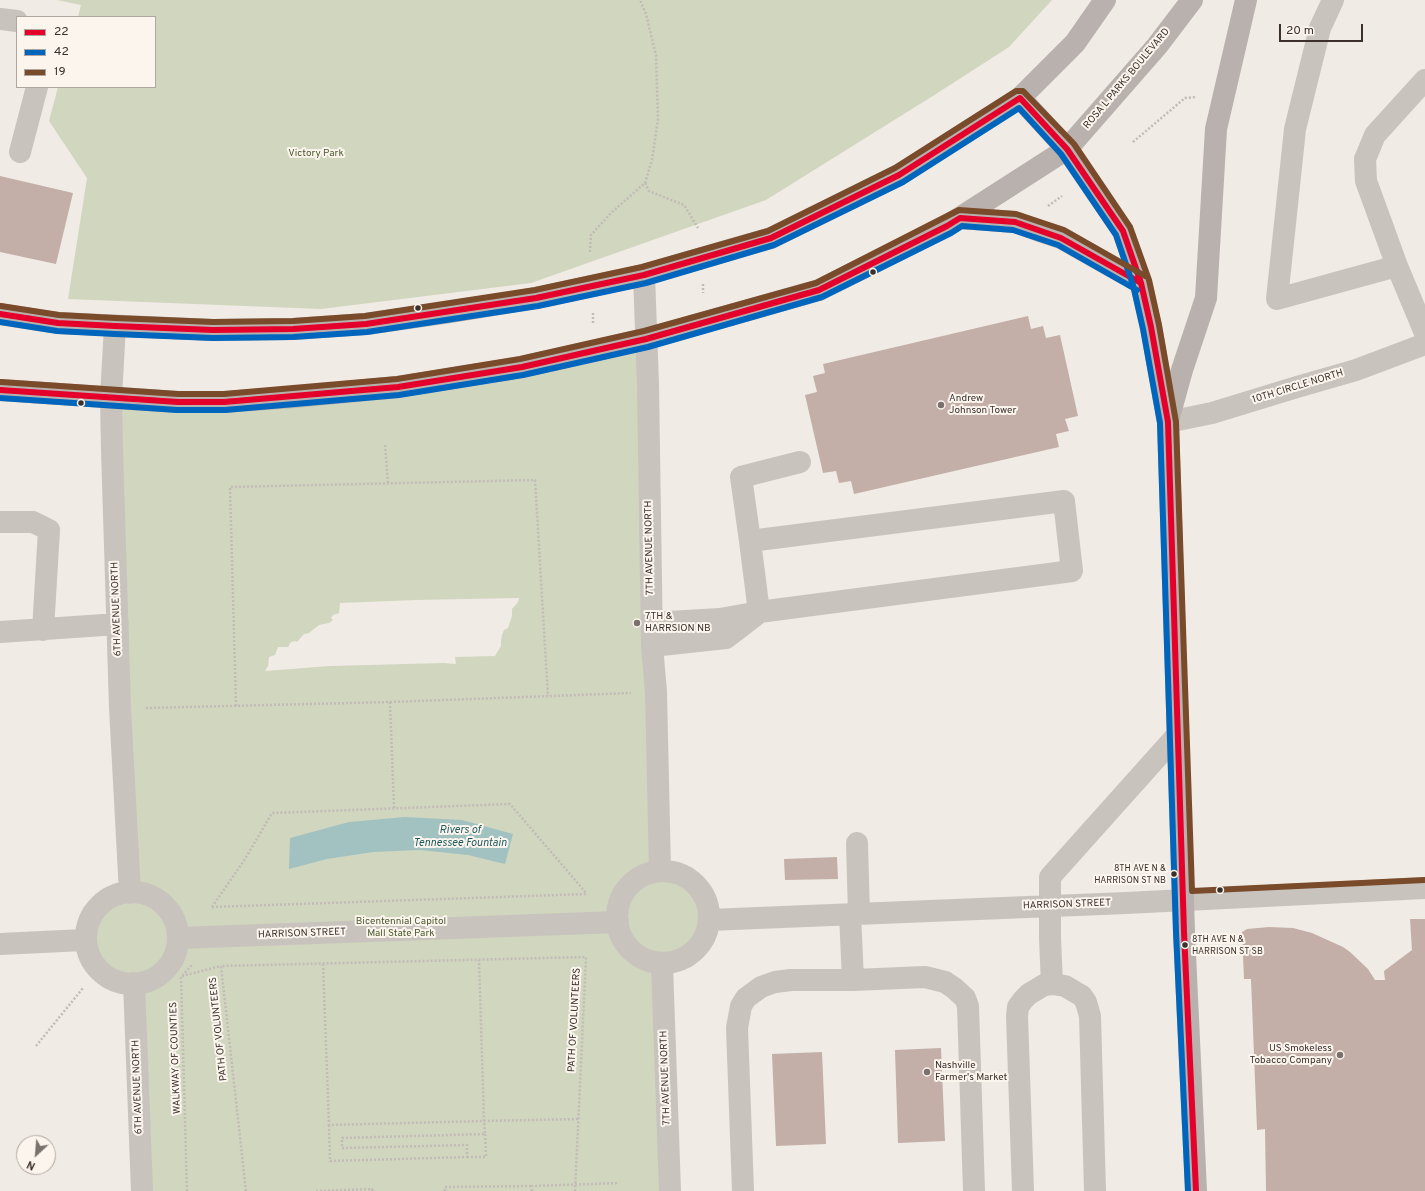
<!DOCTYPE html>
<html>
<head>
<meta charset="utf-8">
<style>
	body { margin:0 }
	#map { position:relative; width:1425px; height:1191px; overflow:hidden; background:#f0ebe5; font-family:Overpass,sans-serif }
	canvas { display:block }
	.legend { position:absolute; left:16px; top:16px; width:140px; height:72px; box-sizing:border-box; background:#fbf5ee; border:1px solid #aea6a0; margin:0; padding:5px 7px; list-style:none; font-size:12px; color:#3b302b }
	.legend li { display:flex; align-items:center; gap:8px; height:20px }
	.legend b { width:20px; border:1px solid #aea6a0 }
	.north { position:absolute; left:16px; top:1135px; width:40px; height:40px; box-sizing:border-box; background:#fbf5ee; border:1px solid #aea6a0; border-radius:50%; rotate:206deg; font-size:11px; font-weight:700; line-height:16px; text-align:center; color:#3b302b }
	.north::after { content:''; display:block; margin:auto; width:14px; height:18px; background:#7a716c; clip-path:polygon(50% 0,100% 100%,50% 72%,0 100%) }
	.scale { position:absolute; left:1279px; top:24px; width:84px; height:18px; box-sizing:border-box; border:2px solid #3b302b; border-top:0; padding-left:5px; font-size:12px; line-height:14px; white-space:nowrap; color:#3b302b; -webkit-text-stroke:3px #fbf5ee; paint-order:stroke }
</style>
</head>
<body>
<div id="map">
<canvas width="1425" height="1191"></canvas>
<ul class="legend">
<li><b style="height:5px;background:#e4002b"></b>22</li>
<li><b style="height:5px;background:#0065bd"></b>42</li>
<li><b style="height:5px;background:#7a4b2a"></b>19</li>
</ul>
<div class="north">N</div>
<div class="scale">20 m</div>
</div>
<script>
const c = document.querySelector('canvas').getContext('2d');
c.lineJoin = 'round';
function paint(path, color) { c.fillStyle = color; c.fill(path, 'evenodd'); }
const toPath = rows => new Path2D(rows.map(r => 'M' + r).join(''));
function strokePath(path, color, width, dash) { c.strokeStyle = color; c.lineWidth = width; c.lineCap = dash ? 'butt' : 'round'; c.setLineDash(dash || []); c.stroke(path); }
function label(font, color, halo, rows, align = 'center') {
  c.font = font + ' Overpass,sans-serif'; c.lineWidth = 4; c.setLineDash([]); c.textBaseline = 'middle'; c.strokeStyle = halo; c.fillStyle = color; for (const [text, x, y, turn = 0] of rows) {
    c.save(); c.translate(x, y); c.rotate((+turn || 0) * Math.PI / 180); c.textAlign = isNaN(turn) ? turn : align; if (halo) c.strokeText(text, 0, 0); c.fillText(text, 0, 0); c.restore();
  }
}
paint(toPath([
	[57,0,1052,0,1009,47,936,94,766,200,531,283,321,309,68,299,87,178,49,121,58,87,155,87,155,17,78,17,81,5],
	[646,339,667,870,683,876,697,886,704,896,709,912,707,933,700,946,689,956,683,960,669,964,670,1191,142,1191,128,984,113,980,106,977,95,968,88,956,86,949,85,934,89,919,96,907,109,898,122,893,111,397,224,402],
	[519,598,518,602,512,609,512,616,508,628,504,630,502,635,501,641,501,646,495,656,455,657,456,664,444,663,330,666,265,671,268,666,269,657,275,655,278,647,288,647,291,642,295,641,297,642,304,634,309,633,319,625,329,623,333,620,331,618,333,615,339,613,340,603,416,600]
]), '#d1d6bf');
paint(toPath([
	[405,817,462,820,513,834,505,864,468,855,420,850,373,852,327,859,289,869,290,838,349,822]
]), '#a1c2c1');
paint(toPath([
	[0,176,73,193,56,264,0,252],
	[1028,316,1031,329,1043,326,1046,338,1060,335,1078,416,1065,419,1069,431,1056,434,1059,447,854,494,851,481,839,483,836,471,823,473,805,395,817,392,813,376,825,373,823,364],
	[837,857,838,879,785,880,784,859],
	[1410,919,1425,919,1425,1191,1266,1191,1265,1129,1257,1130,1251,979,1244,979,1242,932,1247,929,1269,927,1293,928,1312,933,1343,947,1350,952,1368,969,1375,980,1385,980,1384,971,1412,950],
	[941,1048,945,1141,898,1143,895,1050],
	[822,1052,826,1144,776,1146,772,1054]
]), '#c3afa7');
strokePath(toPath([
	[1133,142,1185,98,1197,97],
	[645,183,649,191,684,205,698,228],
	[1048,206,1062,196],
	[590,252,591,235,611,213,645,183,652,160,658,119,656,55,646,14,640,0],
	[703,284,703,293],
	[593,313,593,324],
	[385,445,388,483],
	[390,702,394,808],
	[236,706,230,487,535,480,548,696],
	[146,708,390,702,631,693],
	[212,907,245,859,272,813,510,804,587,894],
	[212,907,587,894],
	[323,964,329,1125,484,1121,479,960],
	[182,976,221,966],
	[36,1046,83,988],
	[329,1125,330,1161,467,1157,467,1145,342,1148,342,1138,485,1134,484,1121,578,1119],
	[467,1157,486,1157,485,1134],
	[187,1191,181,977,193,964],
	[246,1191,221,966,586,957,575,1191],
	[316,1191,372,1189,372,1191],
	[445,1191,445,1187,532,1186],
	[532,1191,532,1186,619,1183]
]), '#c2bbb6', 2.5, [2, 2]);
strokePath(toPath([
	[1333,0,1320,28,1295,129,1277,299,1397,266],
	[0,19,17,21],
	[1425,80,1375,135,1365,159,1366,181,1397,266,1425,333],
	[20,152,37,87],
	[644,275,648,384,652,646,656,692,660,870],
	[115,326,111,397,112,450,120,708,130,893],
	[1168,422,1212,413,1297,387,1356,370,1425,344],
	[0,522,33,522,49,530,43,630],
	[750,541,741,477,800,462],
	[651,623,720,619,759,612,1072,571,1064,501,750,541,759,612],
	[0,632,118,624],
	[652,646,726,638,756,615],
	[857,843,859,914],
	'617 917a46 46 0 1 1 92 0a46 46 0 1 1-92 0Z',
	'86 938a46 46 0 1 1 92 0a46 46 0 1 1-92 0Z',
	[850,914,853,980],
	[709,920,1126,903,1425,888],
	[179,938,618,922],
	[0,944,84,940],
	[662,965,670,1191],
	[134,983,142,1191],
	[1052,984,1050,939,1050,877,1178,734],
	[743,1191,737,1028,741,1006,746,998,761,987,775,982,791,980,853,980,925,977,945,982,954,988,965,998,968,1006,974,1191],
	[1023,1191,1017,1016,1018,1007,1023,1000,1029,994,1044,985,1052,984,1065,986,1082,996,1086,1002,1090,1016,1095,1191]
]), '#c9c3be', 22);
strokePath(toPath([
	[1020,98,1067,149,1123,231,1141,283,1151,327,1168,422,1184,932,1196,1191],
	[960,218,1015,222,1037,230,1061,238,1141,283],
	[0,314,58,323,213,330,293,329,366,324,450,312,536,298,644,275,702,258,771,238,899,175,1020,98,1075,43,1105,0],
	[0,390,178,402,224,402,293,397,398,387,522,367,646,339,819,290,947,226,1067,149,1157,46,1192,0],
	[1169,417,1182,370,1206,298,1216,129,1246,0]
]), '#b8b1ad', 22);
strokePath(toPath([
	[0,314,58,323,115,326,213,330,293,329,366,324,536,298,644,275,771,238,899,175,1020,98,1067,149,1123,231,1141,283,1151,327,1168,422,1184,932,1196,1191],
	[0,390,178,402,224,402,398,387,522,367,646,339,819,290,947,226,960,218,1015,222,1061,238,1141,283]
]), '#e4002b', 6);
strokePath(toPath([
	[0,322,57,331,115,334,213,338,293,337,367,332,538,306,646,283,774,245,903,182,1019,108,1061,154,1116,235,1133,285,1143,329,1160,423,1176,932,1188,1191],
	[0,398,177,410,225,410,399,395,523,375,648,347,822,297,951,233,962,226,1013,230,1058,245,1137,290]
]), '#0065bd', 6);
strokePath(toPath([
	[1,306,59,315,115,318,213,322,293,321,365,316,535,290,642,267,768,231,895,168,1016,91,1023,91,1074,144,1130,227,1149,280,1159,325,1176,422,1192,891,1425,880],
	[1,382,178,394,224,394,397,379,520,359,644,331,816,283,959,210,1016,214,1064,230,1145,276]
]), '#7a4b2a', 6);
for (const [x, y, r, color] of [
	[873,272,3.5,"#3b302b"],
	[418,308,3.5,"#3b302b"],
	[81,403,3.5,"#3b302b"],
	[941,405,4,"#7a716c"],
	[637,623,4,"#7a716c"],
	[1174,874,3.5,"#3b302b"],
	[1220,890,3.5,"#3b302b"],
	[1185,945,3.5,"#3b302b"],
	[1340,1055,4,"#7a716c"],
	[927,1072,4,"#7a716c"]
]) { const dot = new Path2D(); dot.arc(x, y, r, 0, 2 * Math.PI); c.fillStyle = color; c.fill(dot); strokePath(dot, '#fbf5ee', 1.5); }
label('9px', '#3b302b', '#fbf5ee', [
	["8TH AVE N &",1166,869],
	["HARRISON ST NB",1166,881],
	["8TH AVE N &",1192,940,"left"],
	["HARRISON ST SB",1192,952,"left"]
], 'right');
label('10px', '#3b302b', '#fbf5ee', [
	["ROSA L PARKS BOULEVARD",1127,79,-50],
	["10TH CIRCLE NORTH",1298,387,-17],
	["7TH AVENUE NORTH",650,548,-91],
	["6TH AVENUE NORTH",117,609,-92],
	["HARRISON STREET",1067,905,-2],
	["HARRISON STREET",302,934,-2],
	["PATH OF VOLUNTEERS",575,1020,-87],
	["PATH OF VOLUNTEERS",219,1029,-96],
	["WALKWAY OF COUNTIES",176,1058,-92],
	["7TH AVENUE NORTH",666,1078,-92],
	["6TH AVENUE NORTH",138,1087,-92]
]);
label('10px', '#4a5a2e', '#fbf5ee', [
	["Victory Park",316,154],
	["Bicentennial Capitol",401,922],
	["Mall State Park",401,934]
]);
label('10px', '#3b302b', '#fbf5ee', [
	["Andrew",949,399],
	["Johnson Tower",949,411],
	["7TH &",645,617],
	["HARRSION NB",645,629],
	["US Smokeless",1332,1049,"right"],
	["Tobacco Company",1332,1061,"right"],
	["Nashville",935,1066],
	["Farmer's Market",935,1078]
], 'left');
label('italic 11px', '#1f5a5e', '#fbf5ee', [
	["Rivers of",460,831],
	["Tennessee Fountain",460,844]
]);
</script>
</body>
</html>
